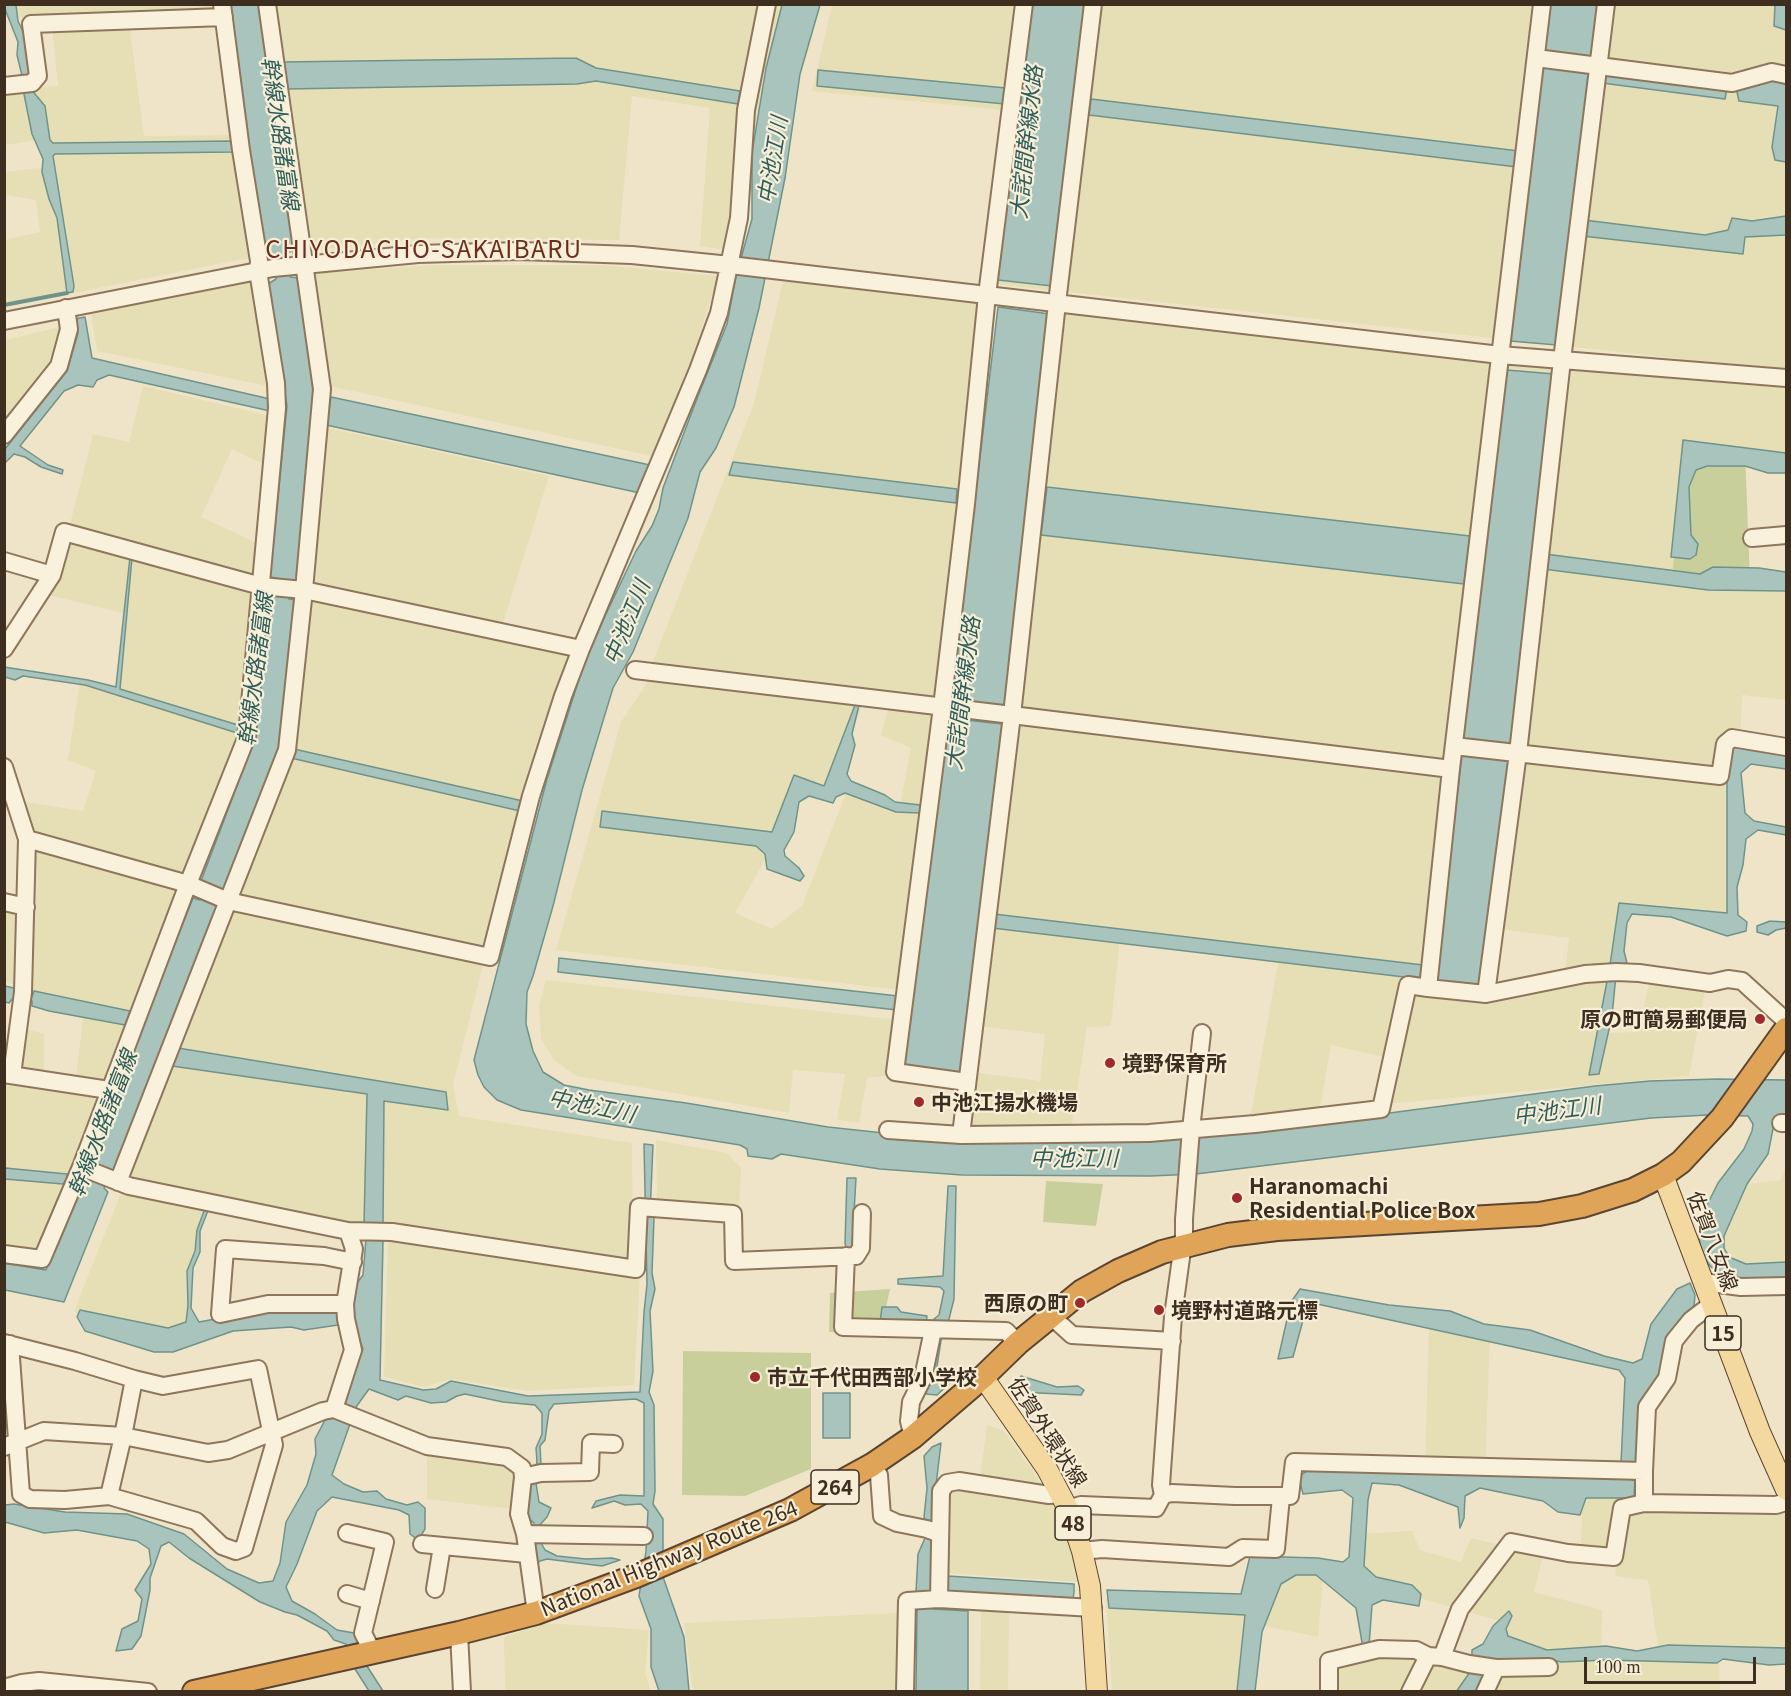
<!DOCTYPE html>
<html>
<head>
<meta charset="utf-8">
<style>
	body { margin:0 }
	#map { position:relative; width:1791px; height:1696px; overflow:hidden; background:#f0e4c8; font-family:Georgia,serif }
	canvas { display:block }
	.frame { position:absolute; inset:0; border:6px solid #3d2e20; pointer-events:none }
	.scale { position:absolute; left:1584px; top:1657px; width:172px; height:27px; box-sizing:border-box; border:3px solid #3d2e20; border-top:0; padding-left:8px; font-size:18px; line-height:21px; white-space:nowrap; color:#3d2e20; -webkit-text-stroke:4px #f7eed8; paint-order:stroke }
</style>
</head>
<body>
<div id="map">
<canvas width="1791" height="1696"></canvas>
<div class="frame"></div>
<div class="scale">100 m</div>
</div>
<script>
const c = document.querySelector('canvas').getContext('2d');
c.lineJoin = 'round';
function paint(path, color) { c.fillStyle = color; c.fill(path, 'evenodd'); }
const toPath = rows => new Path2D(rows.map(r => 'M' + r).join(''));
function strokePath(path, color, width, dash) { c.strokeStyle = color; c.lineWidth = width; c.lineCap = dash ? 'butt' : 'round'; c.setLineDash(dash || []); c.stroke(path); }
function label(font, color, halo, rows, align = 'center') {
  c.font = font + ' Georgia,"Noto Sans JP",serif'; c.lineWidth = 4.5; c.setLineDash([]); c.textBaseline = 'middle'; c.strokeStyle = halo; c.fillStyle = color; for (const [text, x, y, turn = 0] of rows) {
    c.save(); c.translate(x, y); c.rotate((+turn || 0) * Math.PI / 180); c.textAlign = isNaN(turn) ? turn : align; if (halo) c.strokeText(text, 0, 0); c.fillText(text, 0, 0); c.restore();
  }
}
paint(toPath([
	[11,5,226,5,228,21,129,24,144,136,243,135,262,255,5,307,4,240,40,232,36,200,5,195,5,172,47,167,45,139,5,145,5,89,58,86,51,18,12,17],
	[269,5,784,5,740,252,700,246,710,108,632,96,619,240,424,238,304,251],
	[832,5,1786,5,1786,456,1683,444,1672,579,1786,582,1786,700,1742,695,1734,918,1628,912,1605,1033,1639,1032,1650,978,1705,990,1689,1076,1386,1104,1389,1058,1331,1045,1319,1114,1250,1120,1279,958,1120,939,1111,1026,1087,1027,1072,1124,968,1126,972,1072,1040,1081,1045,1034,978,1026,1062,313,1495,364,1684,359,994,284,1014,111,812,91],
	[1491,928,1569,938,1565,971,1485,991],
	[433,265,601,265,718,276,687,375,656,457,325,385,310,274],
	[256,281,273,387,97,351,91,313],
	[783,281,981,304,934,701,652,664,754,403],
	[64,326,54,363,5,428,5,340],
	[143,386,270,416,268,466,232,449,201,517,261,545,258,581,69,528,93,434,129,442],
	[324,427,549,476,502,626,309,583],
	[67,538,256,591,242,731,186,877,30,831,19,801,83,811,96,771,68,760,80,682,114,690,123,613,49,595,59,575],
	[308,595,573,653,487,950,235,895],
	[649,680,863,703,830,796,802,794,735,913,772,929,802,906,847,790,899,810,911,748,881,735,889,706,935,711,901,990,556,950,621,722],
	[31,846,181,888,107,1082,76,1079,84,1010,25,998],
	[232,906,484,961,453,1085,459,1116,632,1143,633,1259,626,1265,356,1224,128,1179],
	[5,907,21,911,19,986,5,982],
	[546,980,898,1020,891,1075,867,1078,859,1123,837,1120,845,1074,793,1070,789,1113,576,1076,554,1060,541,1039,539,1006],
	[22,1028,44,1034,44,1076,15,1069],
	[5,1078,101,1093,39,1254,5,1249],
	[656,1140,727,1153,741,1168,739,1210,657,1204],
	[1785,1169,1786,1262,1746,1264,1729,1257,1724,1248,1724,1236,1747,1184,1781,1180],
	[123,1188,203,1204,191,1267,186,1335,90,1326,74,1311],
	[388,1236,640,1276,634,1385,527,1391,451,1379,424,1387,384,1377],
	[1429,1322,1490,1336,1485,1471,1425,1470],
	[987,1425,1004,1431,1055,1502,1081,1582,946,1573,949,1487,979,1487],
	[427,1449,501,1459,516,1468,514,1509,427,1499],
	[1583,1474,1639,1475,1640,1509,1786,1512,1786,1658,1719,1654,1720,1691,1429,1692,1410,1682,1405,1691,1338,1691,1334,1664,1379,1653,1421,1657,1484,1669,1504,1622,1356,1580,1360,1534,1412,1531,1420,1550,1461,1562,1471,1538,1543,1555,1534,1592,1602,1610,1601,1652,1659,1653,1648,1580,1615,1576,1617,1556,1581,1550],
	[1324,1566,1318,1637,1255,1624,1246,1691,1112,1691,1106,1599,1247,1604,1261,1567],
	[981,1606,1009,1608,1008,1691,980,1692],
	[898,1613,897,1691,693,1691,684,1623],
	[545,1623,649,1630,645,1673,651,1691,505,1691,504,1637]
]), '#e6deb5');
paint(toPath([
	[1683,444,1745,451,1750,581,1672,579],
	[1046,1181,1103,1184,1096,1226,1043,1222],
	[890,1289,880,1335,829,1332,830,1293],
	[683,1351,811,1353,811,1469,745,1496,682,1495]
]), '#c9cf9b');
const water = toPath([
	[4,5,16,5,18,21,28,42,30,88,45,106,50,140,53,143,234,141,234,152,55,154,53,156,74,286,73,292,67,293,57,218,49,199,42,172,43,159,32,134,24,94,25,88,17,55,18,42,5,9,4,5],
	[228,5,260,5,277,131,296,250,286,253,290,277,299,278,315,391,298,583,277,582,277,578,270,577,287,406,268,284,276,279,273,255,262,255,228,5],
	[782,5,820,5,800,74,785,178,759,308,734,407,716,448,700,472,688,518,633,652,613,688,582,790,553,906,533,976,527,992,526,1024,533,1051,543,1072,564,1085,589,1090,686,1103,828,1127,967,1142,1154,1141,1222,1135,1595,1086,1650,1081,1717,1079,1786,1080,1786,1119,1775,1119,1768,1154,1747,1184,1724,1236,1724,1248,1729,1257,1746,1264,1786,1262,1786,1281,1726,1279,1710,1266,1702,1254,1699,1238,1702,1215,1718,1183,1744,1149,1752,1131,1753,1124,1748,1116,1708,1115,1651,1118,1196,1174,1150,1176,962,1175,880,1169,781,1154,772,1159,748,1156,747,1149,740,1145,521,1110,497,1100,484,1087,478,1075,474,1060,547,779,583,667,606,614,636,551,652,526,659,509,663,488,698,396,727,324,736,276,752,219,752,153,766,68,782,5],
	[1030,5,1086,5,1052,286,998,280,1030,5],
	[1550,5,1599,5,1593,58,1544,52,1550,5],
	[1775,5,1786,5,1786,30,1774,26,1775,5],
	[576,58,596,68,740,91,738,104,596,81,577,84,286,89,282,62,576,58],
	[1543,66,1591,72,1557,345,1510,341,1543,66],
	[818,70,1006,88,1005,104,817,86,818,70],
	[1604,72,1727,88,1725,99,1602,83,1604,72],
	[1772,77,1786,80,1786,162,1775,160,1772,147,1778,106,1739,101,1736,88,1772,77],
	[1091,99,1519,151,1517,167,1089,115,1091,99],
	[1786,216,1786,235,1745,237,1743,254,1582,236,1584,220,1705,235,1728,230,1732,218,1752,221,1786,216],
	[998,307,1050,314,1005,706,951,699,998,307],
	[85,317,92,358,270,399,270,411,109,375,97,380,93,387,78,385,64,391,20,446,48,465,63,470,62,474,41,467,25,457,14,454,5,463,5,449,67,371,78,333,75,319,85,317],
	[1507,370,1554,374,1511,745,1463,740,1507,370],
	[331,397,650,465,640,493,326,425,331,397],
	[1683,440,1786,453,1786,473,1768,473,1745,466,1707,466,1696,470,1689,487,1691,535,1698,544,1696,555,1690,559,1671,557,1683,440],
	[733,462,957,489,956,503,729,475,733,462],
	[1047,487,1470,536,1464,584,1041,535,1047,487],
	[1545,554,1700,574,1713,567,1759,568,1786,572,1786,591,1708,590,1543,569,1545,554],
	[130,557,132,558,120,689,238,725,237,733,85,685,23,676,15,680,5,677,4,667,88,680,116,687,130,557],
	[273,593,289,595,289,599,297,600,280,749,227,890,220,889,213,904,219,908,115,1171,110,1171,104,1188,108,1192,64,1302,5,1290,4,1263,46,1270,81,1178,87,1180,95,1162,89,1159,193,898,200,900,206,885,201,881,255,738,267,597,272,598,273,593],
	[855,705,859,705,852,734,855,745,847,774,851,781,885,795,895,802,920,805,920,809,919,813,896,812,845,793,836,797,833,803,809,796,799,802,794,832,784,850,785,856,799,868,804,876,800,881,767,869,765,854,756,846,600,827,602,811,772,832,794,775,824,786,855,705],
	[948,718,1002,724,961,1072,936,1069,935,1075,920,1067,904,1065,948,718],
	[1736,746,1786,754,1786,769,1751,764,1741,773,1745,813,1754,821,1786,827,1786,835,1758,830,1746,839,1743,865,1737,887,1738,915,1747,922,1746,931,1727,936,1671,917,1632,914,1627,923,1624,951,1627,963,1610,965,1619,903,1727,913,1727,778,1730,752,1736,746],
	[294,749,523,801,520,811,291,758,294,749],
	[1462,753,1509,758,1480,987,1436,981,1462,753],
	[994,914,1423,965,1421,979,992,928,994,914],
	[1770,921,1786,922,1786,928,1776,930,1768,935,1757,932,1757,926,1770,921],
	[559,958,898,996,897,1010,558,972,559,958],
	[1616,975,1612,1016,1599,1074,1589,1075,1608,976,1616,975],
	[5,986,14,988,14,994,32,997,34,991,130,1011,125,1025,49,1011,32,1006,32,1001,14,997,9,1003,5,1002,5,986],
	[178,1048,446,1092,448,1110,384,1101,383,1226,377,1239,383,1241,380,1380,423,1390,436,1389,451,1381,528,1396,640,1392,644,1312,647,1284,644,1144,653,1145,650,1214,654,1218,652,1273,655,1289,650,1311,653,1371,649,1392,654,1405,655,1491,653,1504,663,1519,663,1577,684,1637,689,1691,659,1691,651,1667,651,1629,639,1596,646,1551,648,1511,641,1504,625,1505,614,1501,592,1508,596,1501,620,1495,644,1496,644,1403,636,1399,554,1404,549,1411,545,1440,540,1446,541,1465,536,1483,539,1502,551,1508,547,1517,538,1527,540,1541,545,1550,557,1556,586,1559,612,1558,620,1560,602,1566,547,1559,540,1561,536,1565,534,1551,536,1542,534,1523,526,1516,531,1482,537,1462,536,1448,542,1434,542,1413,535,1405,503,1402,465,1394,457,1396,446,1402,431,1403,406,1396,398,1400,369,1389,356,1407,332,1475,344,1484,363,1492,377,1491,386,1499,407,1505,418,1502,425,1508,425,1529,418,1540,410,1534,409,1515,399,1510,332,1497,317,1511,297,1564,286,1587,292,1601,315,1614,337,1630,354,1633,359,1642,365,1663,383,1691,369,1691,355,1669,346,1644,334,1640,327,1631,297,1615,285,1612,260,1602,189,1558,169,1542,161,1546,150,1578,150,1590,141,1636,132,1649,116,1651,122,1629,138,1621,142,1599,135,1590,151,1564,149,1549,137,1541,77,1530,44,1533,5,1522,5,1505,14,1504,65,1512,127,1514,184,1534,227,1569,259,1583,273,1581,280,1563,286,1522,307,1485,316,1454,315,1439,325,1420,337,1417,363,1349,351,1318,341,1319,338,1325,304,1330,291,1327,233,1331,173,1352,154,1352,85,1331,77,1317,80,1310,168,1328,186,1322,188,1305,187,1271,195,1251,197,1230,205,1208,209,1208,200,1231,200,1252,193,1268,191,1308,199,1322,269,1309,337,1310,363,1275,366,1239,364,1225,367,1094,172,1066,178,1048],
	[5,1168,67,1174,67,1179,63,1184,5,1179,5,1168],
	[847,1178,856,1178,852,1248,846,1248,845,1243,847,1178],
	[948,1186,956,1186,954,1299,948,1323,940,1325,934,1319,939,1315,944,1291,940,1287,898,1284,898,1279,943,1276,948,1186],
	[1690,1283,1695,1295,1694,1306,1677,1327,1640,1458,1635,1463,1621,1463,1625,1378,1619,1370,1308,1302,1293,1357,1278,1359,1291,1302,1300,1289,1389,1305,1450,1311,1484,1324,1530,1330,1604,1356,1633,1363,1642,1359,1651,1324,1677,1289,1690,1283],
	[882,1307,897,1307,901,1312,927,1316,926,1325,880,1323,882,1307],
	[938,1333,942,1334,936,1373,951,1374,952,1381,937,1395,926,1394,938,1333],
	[1021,1376,1057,1387,1078,1386,1084,1390,1081,1395,1018,1392,1021,1376],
	[823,1393,850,1393,850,1438,823,1438,823,1393],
	[941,1443,936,1485,933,1609,968,1611,968,1691,916,1692,917,1609,925,1609,925,1594,916,1592,918,1554,929,1529,924,1517,927,1488,924,1456,932,1447,941,1443],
	[1309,1470,1628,1477,1635,1481,1634,1498,1586,1498,1580,1515,1558,1512,1543,1501,1480,1488,1465,1496,1464,1518,1460,1528,1458,1507,1399,1485,1372,1483,1368,1500,1364,1566,1376,1577,1412,1585,1421,1594,1419,1606,1383,1600,1372,1605,1369,1646,1363,1648,1356,1608,1316,1575,1296,1575,1281,1584,1262,1632,1255,1691,1237,1691,1245,1615,1109,1608,1107,1590,1241,1594,1250,1556,1318,1558,1343,1562,1349,1557,1353,1498,1342,1490,1303,1494,1300,1482,1302,1474,1309,1470],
	[948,1576,1074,1584,1074,1591,1073,1600,952,1594,947,1590,948,1576],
	[1509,1611,1512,1616,1506,1629,1508,1636,1547,1650,1606,1646,1637,1651,1668,1645,1786,1648,1786,1664,1769,1665,1723,1659,1717,1663,1607,1660,1561,1662,1549,1659,1485,1662,1472,1656,1472,1650,1483,1644,1493,1626,1509,1611],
	[1470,1672,1487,1675,1478,1691,1456,1692,1470,1672]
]);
paint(water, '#a9c4bc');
strokePath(water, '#6f938a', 1.5);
strokePath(toPath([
	[4,305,67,293]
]), '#6f938a', 4);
const minor = toPath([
	[222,4,241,150,259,261,258,271,276,383,277,408,247,736,188,884,228,901,490,957,531,796,563,696,581,649,698,370,719,313,739,218,746,110,767,4],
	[1536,58,1732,83,1772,72,1786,75],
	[4,86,32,83,38,76,31,24,224,17],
	[4,321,273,268,418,254,520,251,632,255,730,265,1500,355,1786,378],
	[4,435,59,366,69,329,66,308],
	[1752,538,1786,535],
	[4,561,52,575],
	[4,649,52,575,64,532,261,586,304,590,581,649],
	[635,670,1012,715,1451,769],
	[1454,746,1720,776,1725,744,1732,738,1786,747],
	[4,767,27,839,23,992,12,1075],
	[27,839,188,884,81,1167,129,1186,348,1231,392,1232,636,1269,639,1207,733,1214,734,1261,856,1256,861,1248,862,1213],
	[4,902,26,907],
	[1428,988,1486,994,1585,974,1616,972,1639,973,1710,983,1728,979,1742,981,1786,1021],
	[1486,994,1518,753,1562,360,1606,4],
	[4,1074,109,1090],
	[967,1082,895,1072,942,707,966,504,987,295,1024,4],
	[1781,1123,1786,1123],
	[888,1130,961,1135,1149,1133,1255,1124,1381,1109,1408,985,1428,988,1451,769,1542,4],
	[961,1135,1012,715,1057,303,1093,4],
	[118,1182,287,750,304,590,322,389,267,4],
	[4,1254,42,1259,81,1167],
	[846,1256,843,1327,1006,1331,1018,1343],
	[1703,1282,1741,1287,1786,1286],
	[345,1304,268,1304,220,1314,225,1249,324,1256,353,1262],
	[1051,1316,1072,1335,1172,1341],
	[4,1343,75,1361,134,1379,123,1436,109,1496,196,1521,222,1546,236,1551,244,1548,274,1445,258,1369,163,1386,134,1379],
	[10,1344,21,1494,30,1499,65,1500,109,1496],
	[334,1409,353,1350,346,1319,345,1304,354,1249,348,1231],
	[913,1437,909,1421,911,1402,923,1378,933,1330],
	[4,1447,44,1431,123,1436,208,1453,228,1450,323,1411,334,1409,427,1446,507,1457,522,1468,523,1477,519,1514,525,1534,536,1613],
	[872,1465,879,1475,882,1516,897,1523,927,1529,940,1534],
	[1644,1471,1647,1407,1667,1378,1674,1341,1691,1320,1712,1304],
	[523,1477,541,1473,590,1472,591,1443,614,1444],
	[1163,1495,1172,1493,1235,1496,1290,1496,1294,1462,1644,1471,1644,1503,1776,1505,1786,1502],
	[1068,1509,1081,1505,1156,1508,1163,1495,1161,1485,1173,1316,1184,1236,1184,1219,1191,1129,1202,1033],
	[347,1533,385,1542,363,1633,372,1651],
	[525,1534,644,1536],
	[422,1544,527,1554],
	[1082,1551,1102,1549,1229,1557,1243,1548,1276,1549,1281,1497],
	[435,1589,442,1546],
	[347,1594,371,1601],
	[939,1599,941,1491,947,1483,959,1481,1049,1495,1060,1494],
	[459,1633,462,1692],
	[1442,1657,1469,1664,1496,1668,1549,1667],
	[4,1688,22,1683,39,1681,148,1692],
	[905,1692,907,1601,939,1599,1093,1608],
	[1329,1692,1329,1661,1379,1649,1416,1650,1428,1656,1442,1657,1460,1609,1511,1542,1568,1553,1614,1557,1622,1508,1644,1503],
	[1410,1692,1428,1656],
	[1485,1692,1496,1668]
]);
const major = toPath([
	[1663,1175,1760,1432,1786,1490],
	[983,1377,1047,1469,1068,1509,1082,1551,1090,1586,1097,1692]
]);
const highway = toPath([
	[194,1692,459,1633,536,1613,636,1576,790,1510,872,1465,913,1437,983,1377,1018,1343,1082,1291,1118,1271,1162,1252,1228,1235,1277,1229,1539,1214,1582,1206,1633,1190,1663,1175,1681,1162,1722,1118,1786,1029]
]);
strokePath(minor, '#8d765c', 20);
strokePath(major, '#5b4430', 22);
strokePath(highway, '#5b4430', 26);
strokePath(minor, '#faf1dc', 16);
strokePath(major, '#f3d9a0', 20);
strokePath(highway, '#e0a458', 22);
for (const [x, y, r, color] of [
	[1760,1019,6,"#9e2a2b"],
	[1110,1063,6,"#9e2a2b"],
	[919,1102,6,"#9e2a2b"],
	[1237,1198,6,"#9e2a2b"],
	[1080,1303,6,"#9e2a2b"],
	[1159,1310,6,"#9e2a2b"],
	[755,1377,6,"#9e2a2b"]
]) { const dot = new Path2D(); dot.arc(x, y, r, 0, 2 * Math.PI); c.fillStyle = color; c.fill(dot); strokePath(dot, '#f7eed8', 2); }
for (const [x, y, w] of [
	[1723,1333,36],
	[835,1487,48],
	[1073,1523,36]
]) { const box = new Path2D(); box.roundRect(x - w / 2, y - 17, w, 34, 4.5); c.fillStyle = '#f7eed8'; c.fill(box); strokePath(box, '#3d2e20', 1.5); }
label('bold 20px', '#3d2e20', null, [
	["15",1723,1333],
	["264",835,1487],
	["48",1073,1523]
]);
label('bold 21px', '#3d2e20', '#f7eed8', [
	["原の町簡易郵便局",1748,1019,"right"],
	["境野保育所",1122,1063],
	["中池江揚水機場",931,1102],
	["Haranomachi",1249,1186],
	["Residential Police Box",1249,1210],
	["西原の町",1068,1303,"right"],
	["境野村道路元標",1171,1310],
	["市立千代田西部小学校",767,1377]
], 'left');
label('21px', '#3d2e20', '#f7eed8', [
	["佐賀八女線",1713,1241,69],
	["佐賀外環状線",1048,1432,57],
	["National Highway Route 264",669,1558,-22]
]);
label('italic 22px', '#2f5d5a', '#f7eed8', [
	["幹線水路諸富線",281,133,82],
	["大詫間幹線水路",1026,142,-84],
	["中池江川",772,160,-81],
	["中池江川",626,622,-68],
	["幹線水路諸富線",255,669,-83],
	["大詫間幹線水路",962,693,-83],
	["中池江川",592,1105,12],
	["中池江川",1557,1110,-7],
	["幹線水路諸富線",102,1123,-69],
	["中池江川",1074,1158]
]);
c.letterSpacing = '1.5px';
label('24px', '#6b2e1e', '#f7eed8', [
	["CHIYODACHO-SAKAIBARU",424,249]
]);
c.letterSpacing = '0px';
</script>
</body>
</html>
